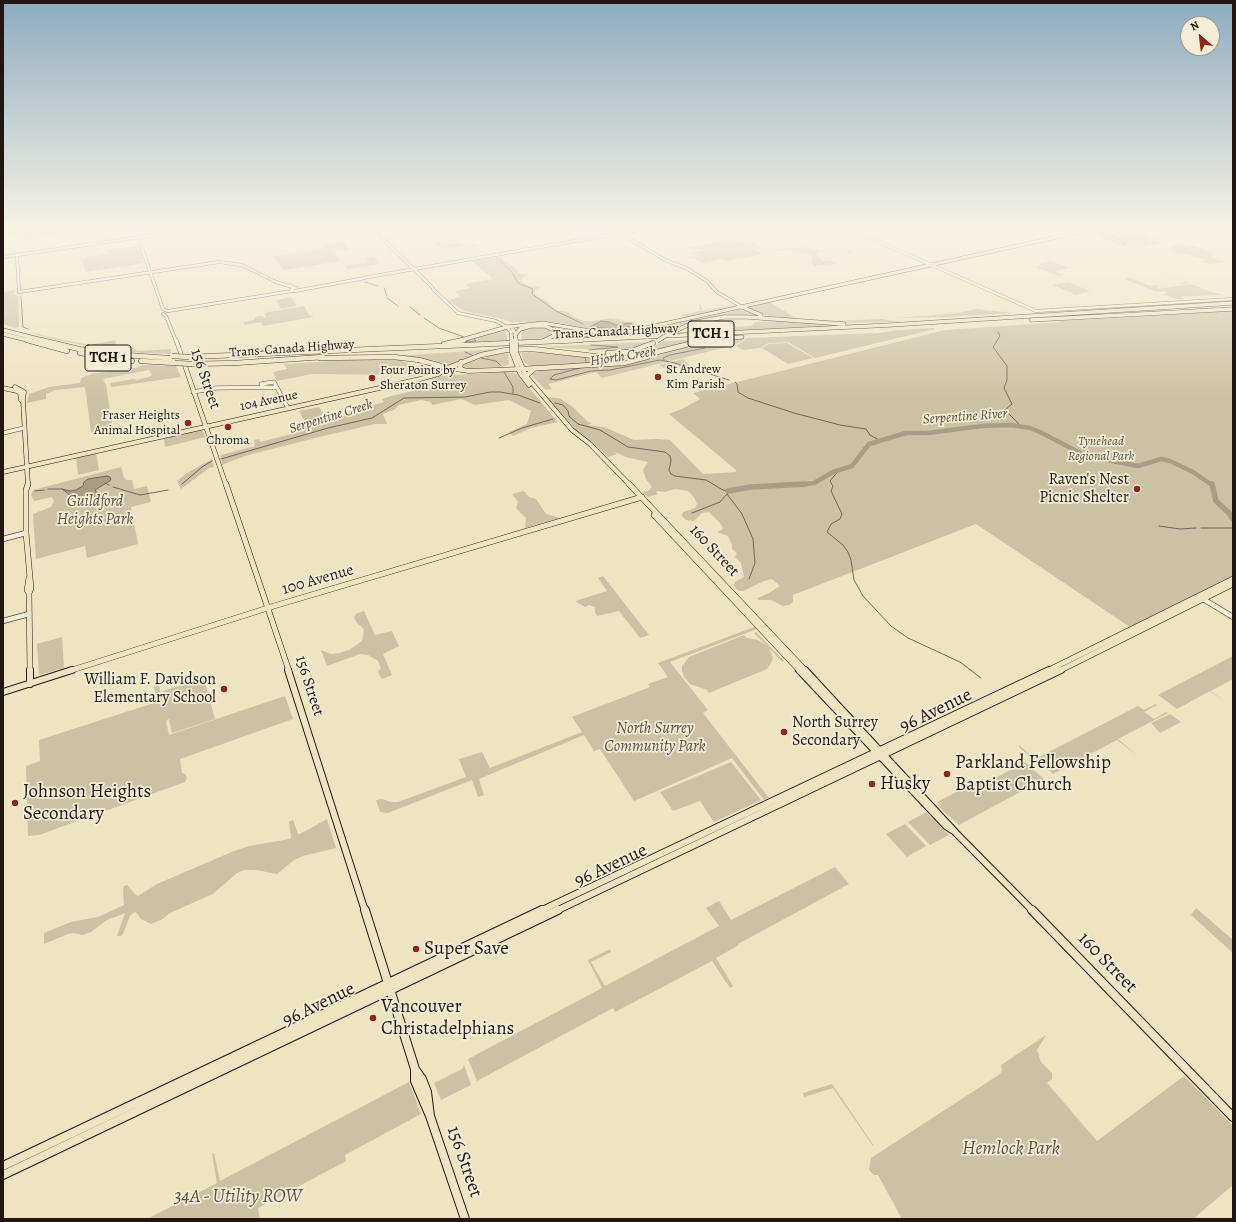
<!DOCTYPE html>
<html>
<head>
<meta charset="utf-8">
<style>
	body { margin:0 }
	#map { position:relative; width:1236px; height:1222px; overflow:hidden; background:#eee4c2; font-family:Alegreya,serif }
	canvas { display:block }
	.frame { position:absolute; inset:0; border:4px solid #211710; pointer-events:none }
	.north { position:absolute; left:1180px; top:16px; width:40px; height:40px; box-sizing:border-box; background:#f4edd7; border:1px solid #a09787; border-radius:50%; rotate:332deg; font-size:11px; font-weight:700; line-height:16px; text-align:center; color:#211710 }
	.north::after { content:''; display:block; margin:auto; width:14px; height:18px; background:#8f2418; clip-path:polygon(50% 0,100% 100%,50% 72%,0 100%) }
</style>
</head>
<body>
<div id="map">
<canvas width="1236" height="1222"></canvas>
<div class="frame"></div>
<div class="north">N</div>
</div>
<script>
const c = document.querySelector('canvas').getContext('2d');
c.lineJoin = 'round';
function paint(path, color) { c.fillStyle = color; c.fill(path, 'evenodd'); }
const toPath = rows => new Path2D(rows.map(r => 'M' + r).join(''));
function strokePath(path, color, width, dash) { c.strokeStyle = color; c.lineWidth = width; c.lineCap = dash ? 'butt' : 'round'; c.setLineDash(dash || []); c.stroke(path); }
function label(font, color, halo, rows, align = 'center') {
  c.font = font + ' Alegreya,serif'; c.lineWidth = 3.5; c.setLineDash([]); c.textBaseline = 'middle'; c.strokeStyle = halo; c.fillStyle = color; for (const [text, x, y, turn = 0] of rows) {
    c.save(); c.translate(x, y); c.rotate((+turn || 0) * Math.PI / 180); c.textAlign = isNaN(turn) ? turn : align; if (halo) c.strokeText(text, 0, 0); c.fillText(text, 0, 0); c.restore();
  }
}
paint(toPath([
	[3,230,69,230,58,235,23,240,14,235,3,235],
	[1090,230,1141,230,1161,243,1156,245,1148,244,1148,247,1135,245,1125,247,1103,240,1093,233,1087,232],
	[733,239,739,242,750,241,762,248,754,250,760,252,760,254,753,256,757,259,752,256,725,261,721,259,702,263,694,258,685,258,694,256,701,258,692,252,704,250,687,248],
	[342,242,349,250,334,252,340,261,283,270,273,256,324,249,321,245],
	[438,242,444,244,456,242,469,246,475,244,479,245,472,248,466,246,443,248,432,244],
	[1181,243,1202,248,1212,253,1213,255,1211,256,1215,259,1227,262,1210,264,1202,262,1206,260,1202,258,1192,256,1189,254,1179,254,1170,249,1176,244],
	[785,245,786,248,800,248,809,246,804,248,843,252,851,251,853,253,820,251,817,253,816,256,823,261,832,261,837,264,814,266,811,261,814,258,807,253,775,250,784,248],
	[139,246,144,263,86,272,82,259,109,254,108,250],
	[374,256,380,264,347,269,345,266,369,262,366,258],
	[498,256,514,267,519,273,529,275,523,277,521,281,528,286,540,287,535,290,535,295,547,301,550,305,556,310,568,312,574,317,584,321,595,321,610,318,639,324,642,327,603,331,552,322,511,322,502,319,464,311,448,300,461,297,455,291,470,288,466,284,493,279,472,261],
	[1051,261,1069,268,1057,271,1058,273,1064,275,1058,276,1036,267,1041,266,1046,268,1038,264],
	[1154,270,1201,288,1227,297,1220,295,1195,296,1180,297,1185,299,1176,299,1162,294,1168,293,1164,291,1157,292,1124,279,1127,277,1151,286,1154,285,1159,287,1156,288,1158,289,1190,284,1187,283,1181,285,1178,284,1184,282],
	[1068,282,1090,291,1076,295,1053,285],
	[15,290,14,294,18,296,19,327,15,328,3,324,3,292],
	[291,297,297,306,281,309,276,300],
	[769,302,798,319,836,321,881,319,901,322,830,323,767,316,746,308],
	[699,304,701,305,702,311,722,307,736,305,737,307,687,319,681,315,700,311],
	[304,306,309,315,314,317,263,326,261,322,245,325,243,322,254,320,254,318,259,316,263,316,264,318,273,316,271,313,272,316,266,317,264,313],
	[742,309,759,316,728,316,707,318,686,323,674,329,657,330,654,328],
	[976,309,1014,313,945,317,897,318,959,313],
	[1233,311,1233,577,1130,627,976,524,793,595,793,602,789,605,783,606,771,600,759,600,757,599,758,598,769,593,780,586,772,579,764,581,743,591,739,591,736,589,734,585,735,582,744,577,741,563,735,557,737,553,732,549,732,545,728,536,717,532,723,529,721,524,709,512,702,513,694,521,686,520,682,516,683,512,695,508,697,504,694,497,688,491,675,489,665,492,658,491,656,492,658,494,648,497,642,492,648,491,652,487,646,479,643,470,648,462,626,457,613,451,617,454,608,457,592,442,586,440,576,430,545,397,559,398,573,407,588,422,592,423,588,425,604,427,634,440,657,439,670,440,703,474,736,472,736,470,669,414,684,408,700,399,693,393,945,330,1062,322,1060,321],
	[781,321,829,325,887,324,670,335,676,332,691,332,703,328,716,328,751,326,756,322],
	[552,326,598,335,622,334,645,331,658,333,671,331,663,335,545,341,555,338,559,333],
	[534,327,549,328,553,335,546,339,521,342,522,332,525,328],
	[934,328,935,329,815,358,788,342,768,343,760,348,743,350,736,346,747,338,879,333,898,330],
	[504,329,507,335,507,343,436,346,463,341],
	[30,333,40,334,45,336,89,345,115,340,116,343,112,349,123,349,133,347,137,351,171,349,171,354,143,353,102,348,62,341],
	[746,338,735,345,622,373,602,378,596,372,548,384,552,389,546,390,534,378,532,374,538,371,615,365,635,362,677,349,709,341],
	[707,339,639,354,664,341],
	[652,342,625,351,536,347],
	[787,343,813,358,788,364,762,348,769,344],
	[498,349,471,356,446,366,395,356],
	[530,352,598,358,620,359,594,363,530,366,524,362,521,353],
	[508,353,509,364,505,366,467,369,463,367,466,363,495,355],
	[366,359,397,359,431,372,409,377,406,375,312,374,277,381,273,372,287,369,284,364],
	[683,359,690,365,667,370,659,365],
	[142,365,176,366,181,377,111,387,110,383,134,379,136,380,149,377,152,375,149,370,103,379,106,385,113,430,91,432,85,387,55,390,46,394,46,399,27,403,29,394,49,387,80,383,81,378,91,374,128,368,136,368],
	[508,372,517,374,558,422,531,428,513,436,509,432,527,424,531,411,509,400,475,405,461,399,432,405,431,402,421,400,399,405,394,410,383,414,387,424,375,424,315,438,245,456,222,465,221,455,255,446,254,440,259,439,260,442,303,431,302,427,329,421,329,418,371,407,364,397,366,397,373,405,384,402,382,399,391,396,425,388,438,388,440,383,436,380,425,379,437,376],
	[319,407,327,420,306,424,299,411],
	[202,429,205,437,165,447,164,437],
	[96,453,99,470,78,475,76,457],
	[212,459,214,467,209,468,181,489,177,481,187,473],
	[121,467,124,477,126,480,132,480,134,489,147,486,151,502,131,507,138,544,87,558,85,546,36,559,33,514,51,507,54,501,52,497,34,501,31,495,33,490],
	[524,491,529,497,536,499,546,514,560,518,525,528,526,518,516,508,518,502,512,494],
	[603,576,649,635,640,638,619,611,597,616,595,612,595,607,589,605,585,607,575,601,607,591,598,578],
	[364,611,375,635,392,631,399,646,383,654,392,675,382,679,378,672,381,668,378,661,368,655,360,654,327,666,321,650,331,654,339,653,349,650,362,641,364,630,361,626,357,623,354,617,356,614],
	[754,627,757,629,670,662,708,710,703,713,769,798,764,800,732,758,634,801,600,749,594,751,584,735,479,779,484,795,478,797,472,780,388,813,380,812,376,800,382,799,391,802,398,802,466,777,459,759,482,752,490,768,582,732,572,717,650,687,648,684,668,677,658,663],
	[756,632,784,661,782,662,769,648,773,658,771,663,767,669,709,693,707,690,690,684,684,677,682,671,682,666,689,657,744,635,747,638,758,640,767,646,754,633],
	[62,637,64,668,39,675,37,644],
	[1233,656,1233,679,1211,691,1228,704,1210,691,1177,709,1158,695],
	[204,678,215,719,172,733,169,719,166,721,169,735,285,696,293,719,180,759,182,773,185,774,187,778,185,782,39,835,28,836,26,766,40,761,39,740,157,702,154,686,159,684,163,706,167,707,163,691],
	[1156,704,1157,705,1144,712,1154,719,1166,712,1168,713,1118,739,1138,756,1117,740,1053,774,1045,767,1043,768,1019,747,1019,745,1035,759,1138,706,1144,710],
	[1170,714,1181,722,1160,733,1151,723],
	[731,762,761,800,714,822,700,801,673,811,660,792],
	[1025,762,1044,779,959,825,939,807,941,806,937,802,981,779,986,783],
	[926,812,949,835,930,845,908,822],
	[327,819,336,848,303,856,294,860,277,874,256,870,244,870,237,873,213,894,170,913,161,920,151,924,141,919,136,912,133,913,130,916,123,934,121,936,117,936,118,933,125,913,107,920,91,932,83,935,73,933,68,934,44,944,44,933,71,922,98,917,124,905,123,890,124,886,127,885,135,894,138,896,157,884,234,851,249,846,290,839,291,837,289,822,293,820,298,834,300,834],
	[905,824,926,846,907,857,886,834],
	[835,867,849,884,738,944,739,945,716,958,733,986,730,988,712,961,615,1012,613,1008,477,1081,468,1059,602,988,588,960,610,949,611,952,591,962,605,986,719,926,706,908,719,901,731,920],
	[1196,908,1233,940,1233,953,1191,915],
	[1046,1035,1037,1050,1041,1062,1052,1073,1052,1079,1047,1083,1097,1141,1184,1076,1233,1126,1233,1185,1193,1219,902,1219,878,1175,874,1175,869,1170,871,1158,1000,1074,1002,1070,1001,1065],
	[464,1065,471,1085,441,1100,434,1083,462,1069],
	[409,1082,421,1114,345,1155,346,1161,258,1208,260,1219,147,1219,217,1183,212,1154,214,1153,220,1181],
	[832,1084,874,1146,873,1146,833,1088,804,1097,803,1093]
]), '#cbc1a4');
const water = toPath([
	[601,321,609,322,616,325,631,323,634,326,615,329,590,327,601,321],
	[107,476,110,477,111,480,95,490,97,493,106,497,108,502,107,504,88,502,70,505,69,494,62,489,70,491,76,490,83,486,84,482,88,479,107,476]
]);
paint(water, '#a89e85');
strokePath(water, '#726856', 1);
strokePath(toPath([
	[1068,230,1071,232],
	[1095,231,1119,239,1125,245],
	[500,261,511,271,518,283,533,289,532,294,556,311,583,324],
	[365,282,378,286],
	[384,288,387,296],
	[21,296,23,327,28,329],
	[387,298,398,306],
	[410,307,420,315],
	[424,318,439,328,464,337],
	[579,332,589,338],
	[998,332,1000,336,993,347,1007,366,1007,380,1004,388,1012,404,1005,410,1018,423,1019,426],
	[466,342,476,341,474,339],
	[589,350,618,347,591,345],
	[465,352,472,355],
	[585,357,586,362],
	[481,358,496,361,500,365],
	[664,360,663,358,670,355,705,348],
	[580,368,554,375,550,379,556,380,591,371,610,370,660,360,675,363,729,380],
	[504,372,513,387,513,393],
	[735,382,737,384,738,392,748,398,794,413,840,425,866,429,870,435,881,441],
	[555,403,563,405,568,411,569,416,578,424,600,430,628,447,665,452,670,456,671,460,669,470,671,474,675,476,706,480,723,490,728,491,727,494,742,514,753,539,755,563,749,579],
	[499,438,522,428,553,419],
	[221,459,328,428,372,418,404,398,465,397,490,392,500,392,518,395,540,403],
	[839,470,830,481,833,486,831,491,842,514,840,519,831,524,827,532,843,545,848,552,851,560,854,580,863,596,891,626,908,638,960,662,981,678],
	[105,483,109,485],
	[182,484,202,467,212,461],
	[113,487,140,495,168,490],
	[48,489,62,489],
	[35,491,44,490],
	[692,513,720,502,727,494],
	[1159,526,1180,529,1196,528],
	[1201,528,1233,528]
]), '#726856', 1);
strokePath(toPath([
	[796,485,814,483,833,472,852,466,869,444,906,433,928,433,982,426,1011,425,1030,428,1040,432,1086,456,1138,466,1161,459,1170,461,1193,472,1212,485]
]), '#a89e85', 4.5);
strokePath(toPath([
	[1212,484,1216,501,1229,513,1233,519],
	[728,491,751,487,805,484]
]), '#a89e85', 5.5);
const minorFar2 = toPath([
	[374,230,432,287],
	[615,230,665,260,686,268,707,281,717,292,742,307],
	[852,230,1036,311,1233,299],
	[138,237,163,309,167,311],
	[17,255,19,292],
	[3,257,189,230],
	[363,278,638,230],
	[290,285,293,288,291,290,295,291,365,278],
	[433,289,458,313,496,321,507,327],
	[19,292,219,262,242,265,276,282,296,288],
	[168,311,292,291],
	[163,314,166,316,176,341]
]);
const minorFar1 = toPath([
	[176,340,183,359],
	[261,384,274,382,288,408],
	[193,392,216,388,276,387],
	[3,433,24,428]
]);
const minor = toPath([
	[3,539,26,533],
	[1203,599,1233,617],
	[3,621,29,614]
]);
const majorFar4 = toPath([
	[511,326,515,333,516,341],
	[507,327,543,323,597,332,627,332,1089,230],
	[507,327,511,332,512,341]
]);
const majorFar3 = toPath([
	[512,340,512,342],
	[516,340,516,342],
	[512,352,520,373,529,385],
	[516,352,526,376,572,430,590,444,630,485],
	[183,360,226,485],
	[15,387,24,392,23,400],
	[3,388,17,391,20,393,21,400,23,401,28,485],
	[3,472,420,379,438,374,448,368,469,371,520,369]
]);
const majorFar2 = toPath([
	[28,484,26,490,26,533,31,589,29,593],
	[226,484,289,671],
	[629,484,806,671],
	[654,515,800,671],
	[29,578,27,590,29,593,30,671],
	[69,671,274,606,642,497],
	[1047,671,1233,579],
	[1059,671,1233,584]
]);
const majorFar1 = toPath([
	[30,670,30,684],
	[288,670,365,911],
	[799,670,946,826,952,830],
	[805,670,956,833,1033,911],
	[3,692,72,670],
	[540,911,1049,670],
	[556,911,1061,670]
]);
const major = toPath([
	[365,910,415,1069,422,1079,427,1092,430,1116],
	[1032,910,1233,1117],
	[415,1069,415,1081,430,1116,465,1219],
	[3,1166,542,910],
	[3,1175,558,910]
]);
const highwayFar1 = toPath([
	[742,307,761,315],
	[1031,320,1233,309],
	[3,330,42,340],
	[3,334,31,341],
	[515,335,520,329,531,326,545,326,554,330,555,333,553,336,543,341],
	[667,335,692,323,724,317,747,317,844,324],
	[39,340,45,341],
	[458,341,507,327],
	[560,341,891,325,1233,303],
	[697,341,742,337]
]);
const highway = toPath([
	[27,340,67,351],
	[41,340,79,349,112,354,195,360],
	[444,344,464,340],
	[80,353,132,361],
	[608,353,629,352,653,343],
	[189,357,581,340],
	[320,358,394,357,419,360,448,368,481,355,506,350,532,349,603,357,627,356,649,354,705,340],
	[141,361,175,363],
	[461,362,460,368,463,370],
	[192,364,235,363,323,357],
	[573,366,624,363,647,357],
	[522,369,576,366],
	[526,376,534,369]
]);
strokePath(minorFar2, '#544a3c', 3.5);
strokePath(minorFar1, '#544a3c', 4.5);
strokePath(minor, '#544a3c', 6);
strokePath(majorFar4, '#211710', 4);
strokePath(majorFar3, '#211710', 5);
strokePath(majorFar2, '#211710', 6);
strokePath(majorFar1, '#211710', 8);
strokePath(major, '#211710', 10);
strokePath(highwayFar1, '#211710', 4.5);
strokePath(highway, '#211710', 5.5);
strokePath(minorFar2, '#f4edd7', 2.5);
strokePath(minorFar1, '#f4edd7', 3.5);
strokePath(minor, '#f4edd7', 4.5);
strokePath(majorFar4, '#eee4c2', 3);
strokePath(majorFar3, '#eee4c2', 4);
strokePath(majorFar2, '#eee4c2', 5);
strokePath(majorFar1, '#eee4c2', 6);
strokePath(major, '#eee4c2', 8);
strokePath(highwayFar1, '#eee4c2', 3.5);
strokePath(highway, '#eee4c2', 4.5);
const majorBridge = toPath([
	[512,342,512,352],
	[516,342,516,352]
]);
const highwayBridgeFar1 = toPath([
	[657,341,667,335]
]);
const highwayBridge = toPath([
	[172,356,189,357],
	[621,360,637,353],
	[175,363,192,364]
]);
strokePath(majorBridge, '#211710', 5, []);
strokePath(highwayBridgeFar1, '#211710', 4.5, []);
strokePath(highwayBridge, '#211710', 5.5, []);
strokePath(majorBridge, '#eee4c2', 4);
strokePath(highwayBridgeFar1, '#eee4c2', 3.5);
strokePath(highwayBridge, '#eee4c2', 4.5);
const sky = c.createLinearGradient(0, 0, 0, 401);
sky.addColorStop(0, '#8eabc0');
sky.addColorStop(0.57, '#f7f3e4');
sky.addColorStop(1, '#f7f3e400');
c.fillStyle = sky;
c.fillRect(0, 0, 1236, 401);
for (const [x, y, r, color] of [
	[658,377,4,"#8f2418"],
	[372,378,4,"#8f2418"],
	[188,423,4,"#8f2418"],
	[228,427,4,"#8f2418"],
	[1137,489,4,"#8f2418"],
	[224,689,4,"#8f2418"],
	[784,732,4,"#8f2418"],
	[947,774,4,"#8f2418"],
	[872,784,4,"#8f2418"],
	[15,803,4,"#8f2418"],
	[416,949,4,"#8f2418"],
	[373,1018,4,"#8f2418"]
]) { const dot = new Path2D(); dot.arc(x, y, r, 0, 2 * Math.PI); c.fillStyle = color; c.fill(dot); strokePath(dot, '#f4edd7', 1.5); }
label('13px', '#211710', '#f4edd7', [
	["Trans-Canada Highway",616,332,-3],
	["Trans-Canada Highway",292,349,-4],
	["104 Avenue",269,401,-12]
]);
label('13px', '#211710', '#f4edd7', [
	["St Andrew",666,370],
	["Kim Parish",666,385],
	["Four Points by",380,371],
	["Sheraton Surrey",380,386],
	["Fraser Heights",180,416,"right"],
	["Animal Hospital",180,431,"right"],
	["Chroma",228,441,"center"]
], 'left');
label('italic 13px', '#5c5244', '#f4edd7', [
	["Tynehead",1101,442],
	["Regional Park",1101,457]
]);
label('italic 14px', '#574d3f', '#f4edd7', [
	["Hjorth Creek",623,357,-9],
	["Serpentine Creek",331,417,-17],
	["Serpentine River",965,417,-4]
]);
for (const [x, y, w] of [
	[711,334,46],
	[108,358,46]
]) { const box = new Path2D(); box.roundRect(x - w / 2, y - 13, w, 26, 3); c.fillStyle = '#f4edd7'; c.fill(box); strokePath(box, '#211710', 1); }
label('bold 15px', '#211710', null, [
	["TCH 1",711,334],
	["TCH 1",108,358]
]);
label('16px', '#211710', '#f4edd7', [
	["156 Street",205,379,71],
	["160 Street",714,551,47],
	["100 Avenue",318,580,-16],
	["156 Street",309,686,72]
]);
label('16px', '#211710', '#f4edd7', [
	["Raven's Nest",1129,480],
	["Picnic Shelter",1129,498],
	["William F. Davidson",216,680],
	["Elementary School",216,698],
	["North Surrey",792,723,"left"],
	["Secondary",792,741,"left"]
], 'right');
label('italic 16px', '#5c5244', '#f4edd7', [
	["Guildford",95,502],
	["Heights Park",95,520],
	["North Surrey",655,729],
	["Community Park",655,747]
]);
label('19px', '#211710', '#f4edd7', [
	["96 Avenue",936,711,-26],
	["96 Avenue",611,866,-25],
	["160 Street",1107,963,46],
	["96 Avenue",319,1005,-26],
	["156 Street",464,1162,71]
]);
label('19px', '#211710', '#f4edd7', [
	["Parkland Fellowship",955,763],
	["Baptist Church",955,785],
	["Husky",880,784],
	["Johnson Heights",23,792],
	["Secondary",23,814],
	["Super Save",424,949],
	["Vancouver",381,1007],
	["Christadelphians",381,1029]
], 'left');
label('italic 19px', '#5c5244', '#f4edd7', [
	["Hemlock Park",1011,1149],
	["34A - Utility ROW",238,1197]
]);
</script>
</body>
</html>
